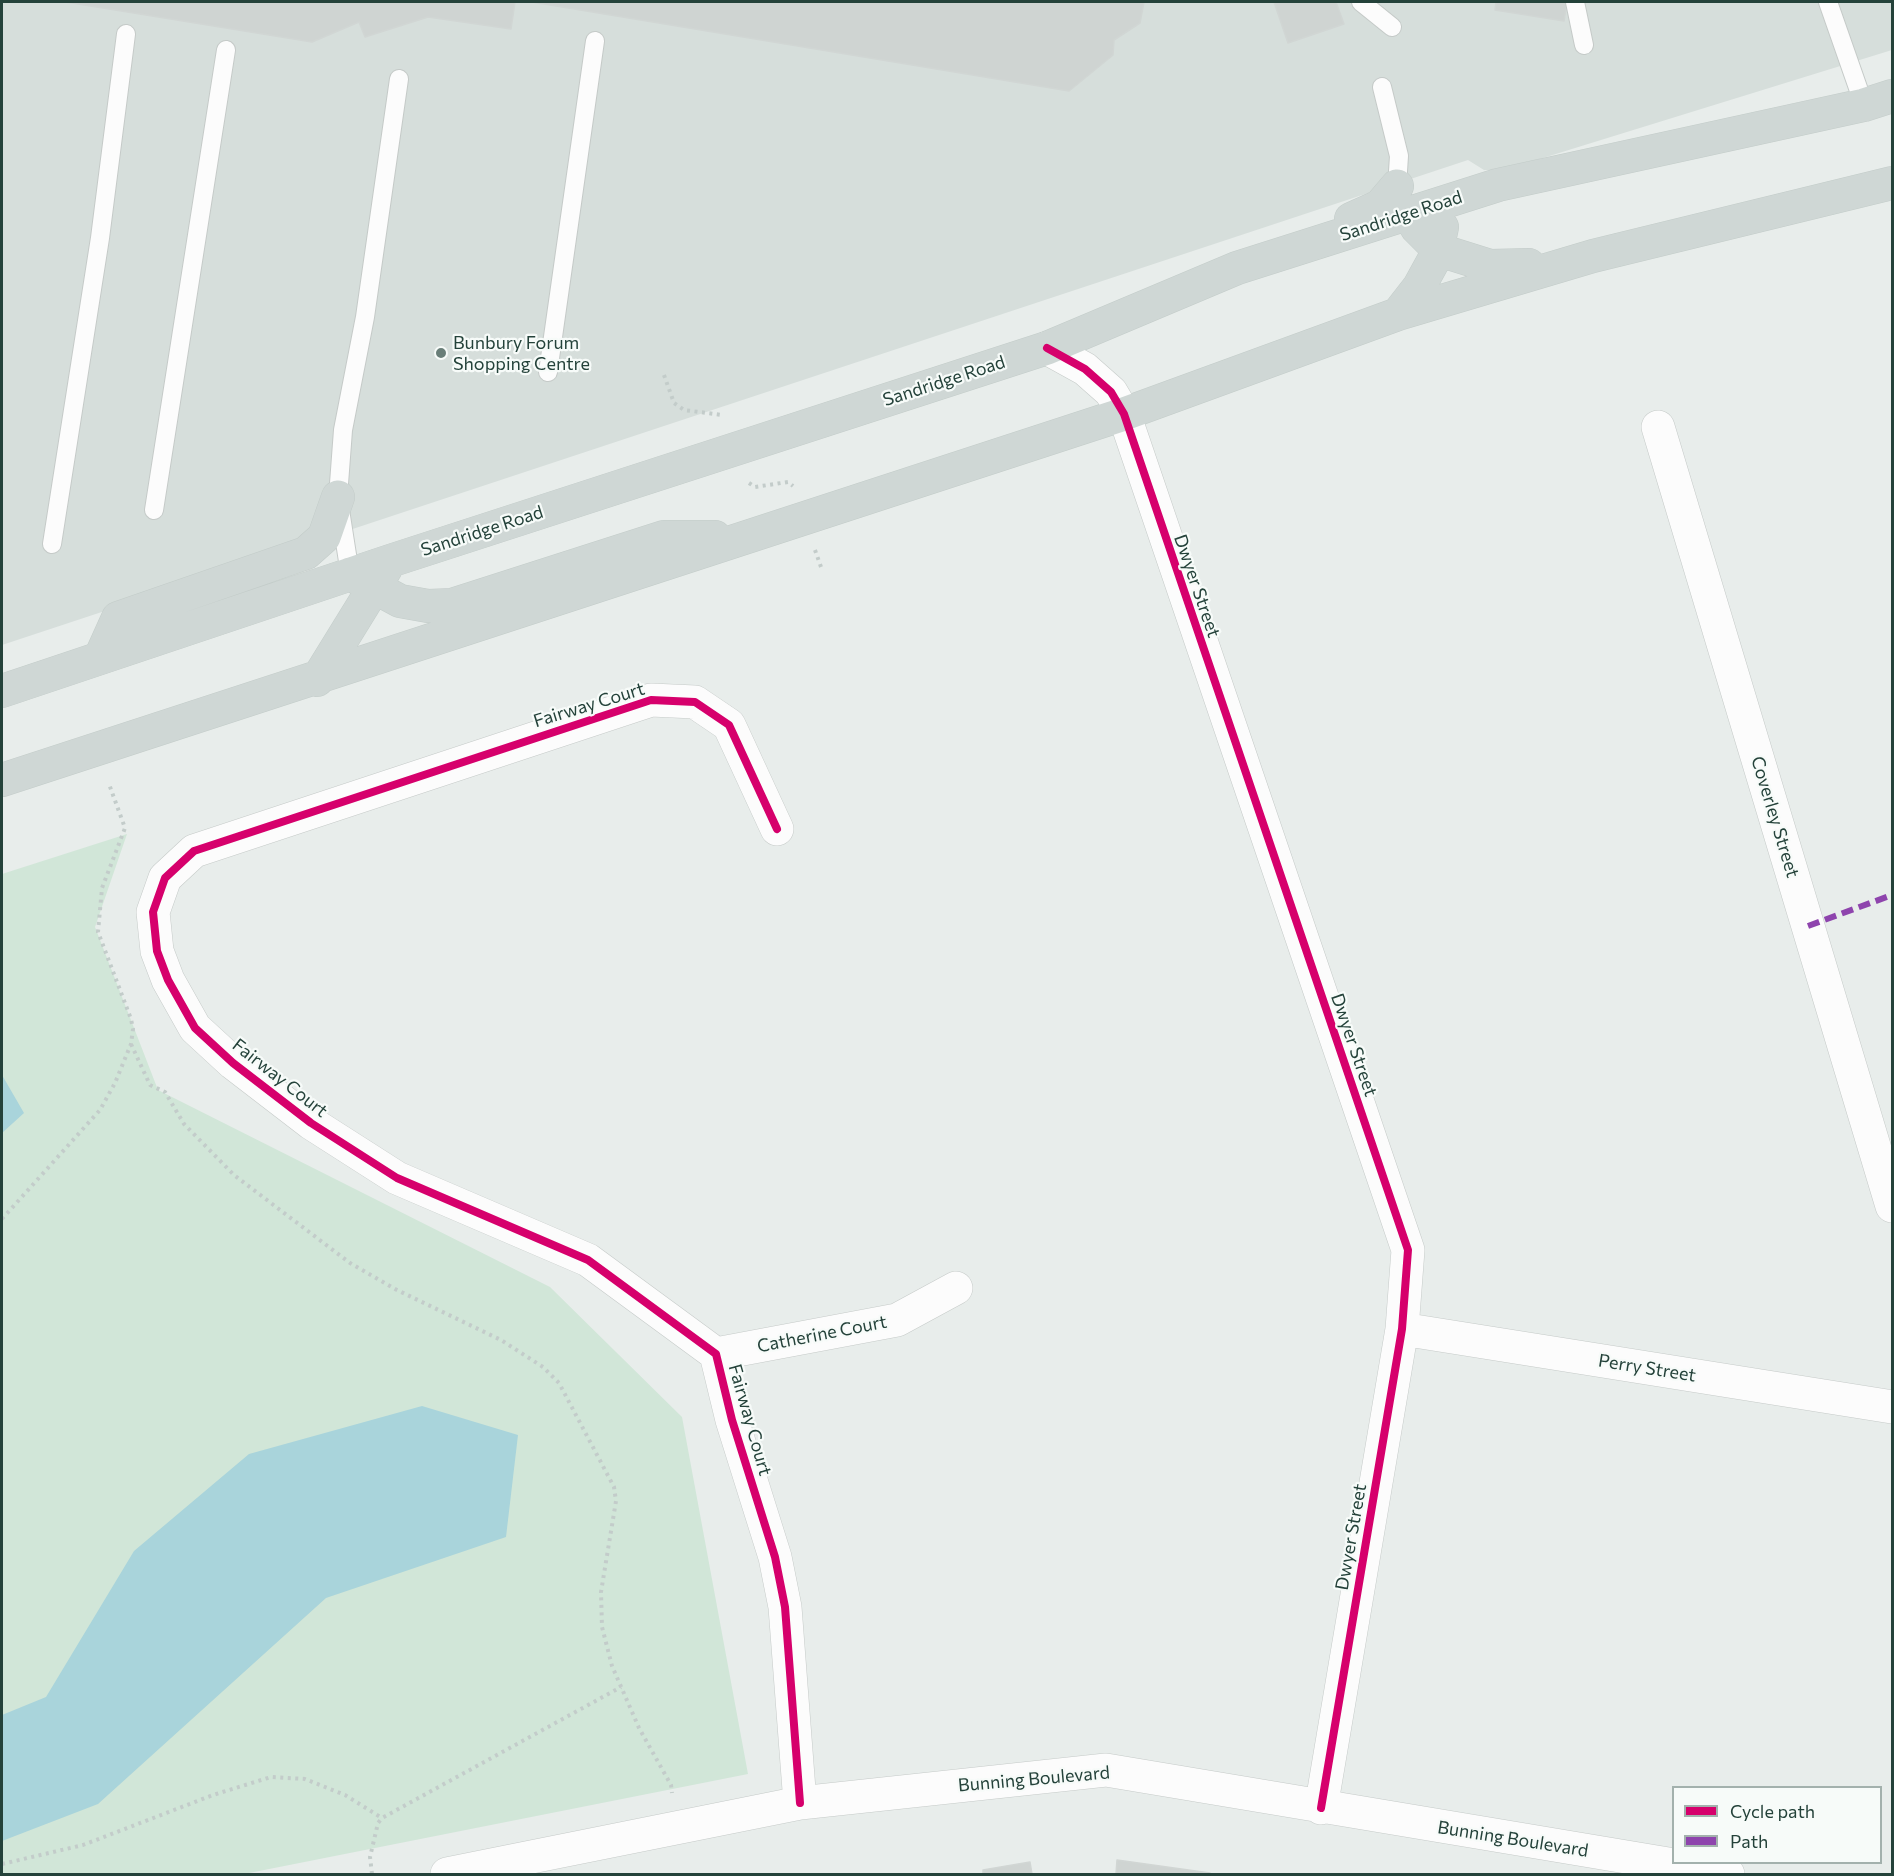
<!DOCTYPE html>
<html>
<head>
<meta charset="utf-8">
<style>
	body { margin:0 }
	#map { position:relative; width:1894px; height:1876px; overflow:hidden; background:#e8edeb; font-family:Commissioner,sans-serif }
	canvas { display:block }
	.frame { position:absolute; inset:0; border:3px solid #24423a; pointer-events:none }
	.legend { position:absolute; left:1672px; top:1786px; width:210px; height:78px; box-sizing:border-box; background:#f7fbf9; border:2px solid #a3b1ad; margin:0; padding:8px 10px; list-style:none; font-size:18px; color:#24423a }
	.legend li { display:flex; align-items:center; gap:12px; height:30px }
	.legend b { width:30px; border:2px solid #a3b1ad }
</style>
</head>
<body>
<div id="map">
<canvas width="1894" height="1876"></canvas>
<div class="frame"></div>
<ul class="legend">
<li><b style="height:8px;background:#d6006c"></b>Cycle path</li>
<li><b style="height:8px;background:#8e44ad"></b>Path</li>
</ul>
</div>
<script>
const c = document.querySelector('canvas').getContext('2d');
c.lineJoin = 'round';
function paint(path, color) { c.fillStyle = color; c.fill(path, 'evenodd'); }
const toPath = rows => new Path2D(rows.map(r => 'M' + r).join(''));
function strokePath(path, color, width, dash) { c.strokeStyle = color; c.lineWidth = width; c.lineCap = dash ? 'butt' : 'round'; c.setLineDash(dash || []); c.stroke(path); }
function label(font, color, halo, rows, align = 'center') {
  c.font = font + ' Commissioner,sans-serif'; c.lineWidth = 4.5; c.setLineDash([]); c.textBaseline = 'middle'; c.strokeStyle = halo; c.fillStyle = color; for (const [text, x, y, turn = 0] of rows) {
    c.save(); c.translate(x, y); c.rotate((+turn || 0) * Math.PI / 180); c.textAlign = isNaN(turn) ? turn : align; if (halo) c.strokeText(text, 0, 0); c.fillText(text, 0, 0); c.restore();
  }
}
paint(toPath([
	[2,2,1892,2,1892,50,1504,170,1484,170,1468,160,2,645]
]), '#d6dedb');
paint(toPath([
	[127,834,95,927,158,1090,550,1287,682,1417,748,1774,244,1874,2,1874,2,874]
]), '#d1e6d8');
paint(toPath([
	[2,1075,24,1113,2,1133],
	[422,1406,518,1435,506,1537,326,1598,98,1804,2,1841,2,1715,46,1697,134,1551,249,1454]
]), '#a9d4db');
const building = toPath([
	[66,2,515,2,511,29,428,17,365,37,359,22,312,42,66,2],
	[532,2,1144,2,1140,23,1114,40,1113,55,1069,91,532,2],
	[1274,2,1336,2,1344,24,1288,43,1274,2],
	[1496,2,1567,2,1564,21,1495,10,1496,2],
	[1117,1860,1210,1873,1210,1874,1116,1874,1117,1860],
	[1030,1862,1032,1874,983,1874,983,1870,1030,1862]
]);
paint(building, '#cfd4d2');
strokePath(building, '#d1d6d4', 1.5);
const service = toPath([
	[1361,2,1392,27],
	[1575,2,1584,45],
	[1828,2,1864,105],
	[1382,87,1399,156,1397,186,1400,193],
	[548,372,595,41],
	[154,510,226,50],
	[52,544,100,238,126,34],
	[350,574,338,497,343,430,365,317,399,79]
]);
const minor = toPath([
	[1047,348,1085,369,1111,392,1124,414,1408,1250,1402,1329,1321,1808],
	[1658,427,1892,1206],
	[777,829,729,725,695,702,651,700,194,851,165,878,153,912,157,951,168,980,195,1028,233,1063,311,1123,397,1178,588,1260,716,1354,732,1420,775,1557,785,1607,800,1803],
	[1402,1329,1892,1407],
	[716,1354,897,1320,956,1288],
	[447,1874,800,1803,1106,1770,1728,1874]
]);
const primary = toPath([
	[1409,215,1417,228,1439,250,1490,266,1529,265],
	[1351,219,1380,206,1397,186],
	[1398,314,1419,287,1436,256,1442,227],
	[350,574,400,601,428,606,452,605,664,537,715,537],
	[100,658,118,618,306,553,324,537,338,497],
	[317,680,386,568],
	[2,691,390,561,1047,348,1237,268,1498,185,1864,105,1892,96],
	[2,780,1124,414,1398,314,1593,256,1892,183]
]);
strokePath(service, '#c5cac8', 20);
strokePath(minor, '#c5cac8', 34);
strokePath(primary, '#c3ccc9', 34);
strokePath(toPath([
	[664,375,674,403,684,410,722,415],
	[749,483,755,487,788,482,793,486],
	[815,550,821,567],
	[131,1044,150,1085,165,1092,184,1124,234,1175,350,1263,397,1290,501,1340,543,1367,559,1383,614,1487,616,1501,601,1592,602,1627,612,1666,639,1728,671,1785,672,1793],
	[2,1219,100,1110,115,1083,131,1044,133,1029,131,1019,98,932,102,888,125,828,109,784],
	[2,1864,83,1845,213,1795,271,1777,305,1779,345,1795,382,1818],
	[372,1874,370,1857,378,1823,382,1818,621,1687]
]), '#c3ccca', 4, [3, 4.5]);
strokePath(service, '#fcfcfc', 18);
strokePath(minor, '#fcfcfc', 33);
strokePath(primary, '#cfd7d5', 33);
strokePath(toPath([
	[1808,926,1892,895]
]), '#8e44ad', 6, [12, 6]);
strokePath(toPath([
	[1047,348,1085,369,1111,392,1124,414,1408,1250,1402,1329,1321,1808],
	[777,829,729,725,695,702,651,700,194,851,165,878,153,912,157,951,168,980,195,1028,233,1063,311,1123,397,1178,588,1260,716,1354,732,1420,775,1557,785,1607,800,1803]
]), '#d6006c', 8);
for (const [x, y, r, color] of [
	[441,353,6,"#697e78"]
]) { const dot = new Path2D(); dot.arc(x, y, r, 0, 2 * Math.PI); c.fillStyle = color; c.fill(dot); strokePath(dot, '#f7fbf9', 2); }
label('18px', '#24423a', '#f7fbf9', [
	["Sandridge Road",1401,216,-18],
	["Sandridge Road",944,381,-18],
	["Sandridge Road",482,531,-18],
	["Dwyer Street",1197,586,71],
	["Fairway Court",589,705,-17],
	["Coverley Street",1775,817,73],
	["Dwyer Street",1354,1045,71],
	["Fairway Court",280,1078,38],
	["Catherine Court",822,1334,-11],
	["Perry Street",1647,1368,9],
	["Fairway Court",750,1420,74],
	["Dwyer Street",1351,1537,-80],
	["Bunning Boulevard",1034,1779,-5],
	["Bunning Boulevard",1513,1839,9]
]);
label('18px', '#24423a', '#f7fbf9', [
	["Bunbury Forum",453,343],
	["Shopping Centre",453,364]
], 'left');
</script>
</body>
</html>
